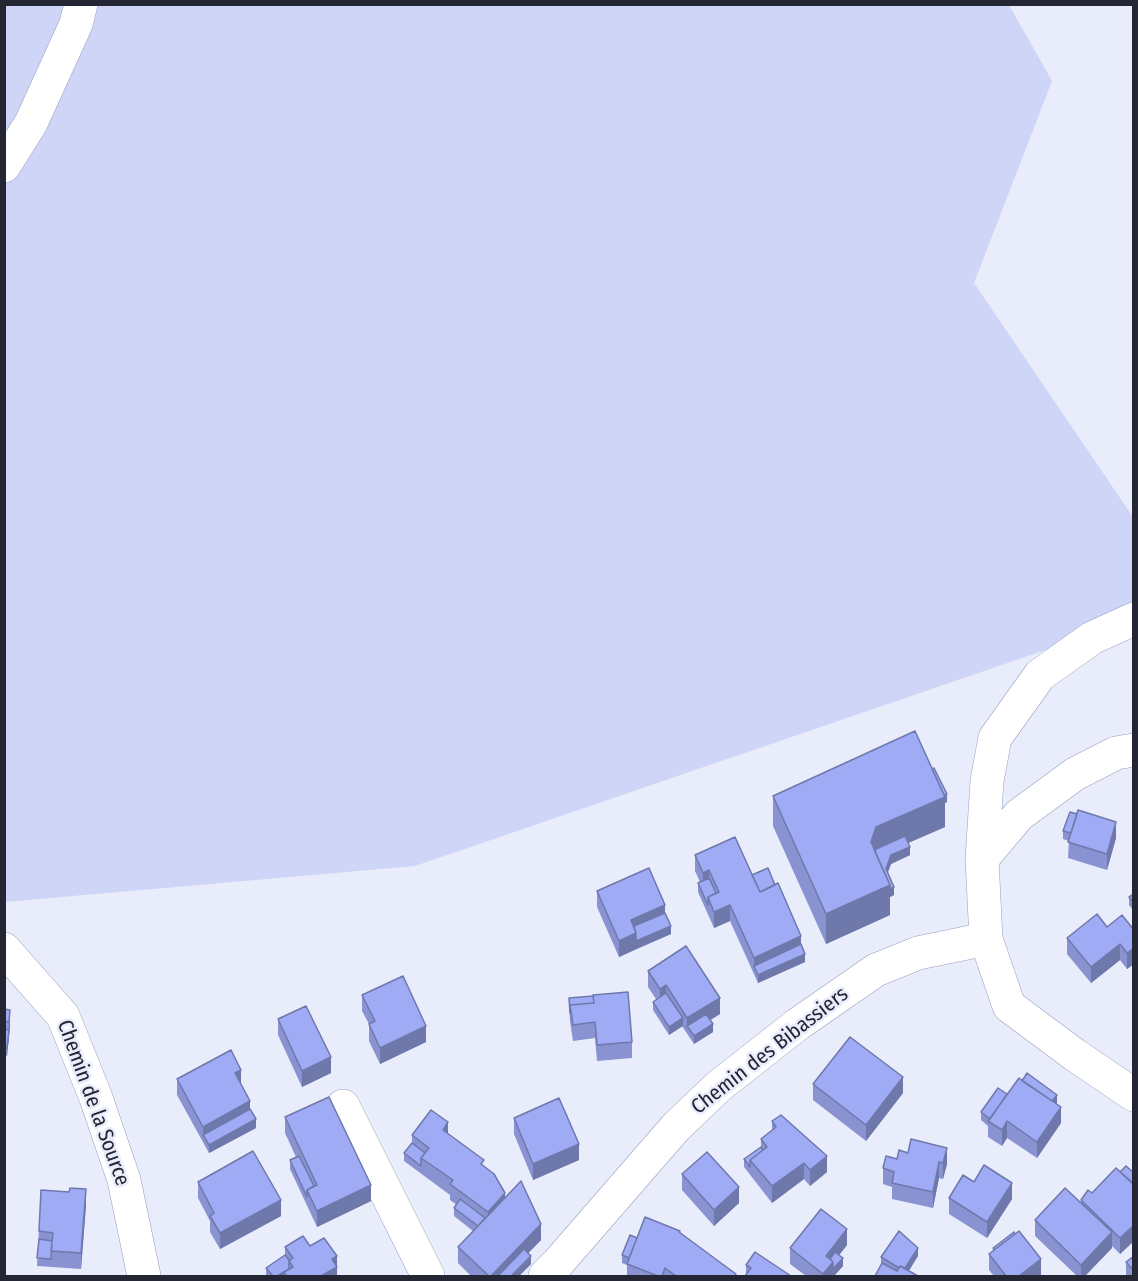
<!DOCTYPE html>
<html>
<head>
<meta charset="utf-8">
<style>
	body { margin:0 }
	#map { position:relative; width:1138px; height:1281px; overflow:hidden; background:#e9ecfa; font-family:"Fira Sans Condensed",sans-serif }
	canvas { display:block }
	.frame { position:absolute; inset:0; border:6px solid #242633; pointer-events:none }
</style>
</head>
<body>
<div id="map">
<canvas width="1138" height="1281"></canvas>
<div class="frame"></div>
</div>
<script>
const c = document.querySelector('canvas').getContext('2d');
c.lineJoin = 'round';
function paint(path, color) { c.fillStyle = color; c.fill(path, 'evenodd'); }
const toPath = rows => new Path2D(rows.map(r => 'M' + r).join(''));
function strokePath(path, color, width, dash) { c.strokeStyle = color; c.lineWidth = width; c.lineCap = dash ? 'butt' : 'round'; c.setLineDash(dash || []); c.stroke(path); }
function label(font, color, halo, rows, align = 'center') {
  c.font = font + ' "Fira Sans Condensed",sans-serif'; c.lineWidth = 5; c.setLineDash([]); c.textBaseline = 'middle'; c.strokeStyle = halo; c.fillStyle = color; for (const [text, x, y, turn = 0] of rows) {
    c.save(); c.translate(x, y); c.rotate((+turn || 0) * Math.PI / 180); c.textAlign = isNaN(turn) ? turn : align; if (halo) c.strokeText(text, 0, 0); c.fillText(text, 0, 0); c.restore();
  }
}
paint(toPath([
	[5,5,1009,5,1052,81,974,283,1133,517,1133,620,415,866,5,902]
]), '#ced5f7');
const minor = toPath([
	[4,166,31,123,76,24,81,4],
	[1134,619,1092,638,1040,675,995,738,987,781,982,859,986,939,1009,1006,1075,1055,1134,1095],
	[982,859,1019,815,1075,774,1116,753,1134,750],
	[4,949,63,1016,96,1098,124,1180,144,1276],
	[343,1106,428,1276],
	[545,1276,557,1264,676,1127,719,1086,798,1024,876,970,918,953,986,939]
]);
strokePath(minor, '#989ec0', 34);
strokePath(minor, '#fff', 33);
paint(toPath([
	[773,796,947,802,945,803,945,827,908,843,910,855,891,864,888,872,894,895,890,897,890,915,826,944,773,826],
	[1063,831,1116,838,1107,870,1068,858,1069,841,1063,839],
	[695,855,752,875,801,944,805,962,758,983,730,921,714,928,698,892,698,883,700,882,695,871],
	[597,891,665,913,671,934,619,957,597,907],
	[1134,894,1134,911,1129,905,1129,897],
	[1107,927,1134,930,1134,964,1127,969,1120,960,1091,983,1067,954,1067,938],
	[648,971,720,1014,710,1020,713,1032,694,1044,682,1026,669,1035,653,1010,653,1002,656,999,648,987],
	[362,995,426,1042,380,1064,369,1041,369,1024,362,1011],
	[569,998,632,1042,632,1058,597,1061,595,1038,573,1041,570,1021],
	[4,1009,10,1010,10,1026,7,1056,4,1056],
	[278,1019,331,1073,302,1087,278,1035],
	[177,1079,241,1084,256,1128,209,1153,177,1095],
	[813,1084,903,1093,866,1141,813,1100],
	[1007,1094,1057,1103,1056,1104,1061,1123,1037,1158,1007,1138,1002,1146,988,1137,988,1126,981,1120,981,1112],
	[285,1117,371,1201,317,1227,290,1169,290,1160,296,1157,285,1133],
	[514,1118,579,1160,533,1180,514,1134],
	[772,1121,827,1172,810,1186,804,1179,772,1203,744,1167,744,1159,761,1147,761,1139,772,1131],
	[448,1134,484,1166,505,1197,541,1240,528,1253,531,1264,519,1276,471,1276,458,1263,458,1247,473,1231,454,1216,454,1208,457,1205,450,1200,450,1195,404,1161,404,1153,412,1143,412,1135],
	[899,1150,947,1164,943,1179,939,1178,933,1208,892,1199,892,1187,883,1184,883,1168,897,1159],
	[1120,1172,1134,1173,1134,1241,1120,1254,1112,1246,1112,1248,1085,1276,1077,1276,1035,1236,1035,1220,1081,1203,1081,1200,1092,1193],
	[682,1174,739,1203,714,1226,682,1190],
	[198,1182,281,1216,220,1249,210,1232,210,1221,198,1198],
	[974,1182,1012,1199,987,1238,949,1214,949,1198],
	[41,1190,86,1205,81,1269,37,1266],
	[680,1232,736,1276,627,1276,627,1265,622,1263,622,1255,637,1238],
	[847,1245,839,1255,843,1266,834,1276,806,1276,790,1264,790,1248],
	[310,1246,337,1256,337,1276,266,1276,266,1268,285,1255,285,1247],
	[993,1248,1041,1275,1040,1276,994,1276,989,1270,989,1254,993,1251],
	[918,1256,909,1271,875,1276,881,1265,881,1257],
	[1134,1256,1134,1276,1126,1276,1126,1262],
	[746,1265,791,1276,746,1275]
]), '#8993d2');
paint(toPath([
	[947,794,947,802,945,803,945,827,876,857,871,842,876,827],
	[1116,822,1116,838,1107,870,1107,854],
	[910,847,910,855,891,864,886,877,886,869,891,855],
	[709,870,709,886,703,889,703,873],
	[890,885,894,887,894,895,890,897,890,915,826,944,826,914],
	[665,905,665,921,636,933,636,949,619,957,619,941,631,920],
	[730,905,730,921,714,928,714,912],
	[671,926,671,934,636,949,636,941],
	[801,936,801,952,754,966,754,974,754,958],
	[1120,944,1120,960,1091,983,1091,967],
	[1134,948,1134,964,1127,969,1127,953],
	[805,954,805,962,758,983,758,975],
	[666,985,666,1001,660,1005,660,989],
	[720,998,720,1014,691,1032,687,1026,687,1018],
	[10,1010,10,1026,7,1056,7,1048],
	[683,1018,683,1026,669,1035,669,1027],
	[713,1024,713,1032,694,1044,694,1036],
	[426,1026,426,1042,380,1064,380,1048],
	[331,1057,331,1073,302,1087,302,1071],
	[241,1070,241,1086,235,1073],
	[903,1077,903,1093,866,1141,866,1125],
	[1057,1095,1057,1103,1048,1114,1048,1106],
	[250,1101,250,1117,203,1135,203,1127],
	[1061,1107,1061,1123,1037,1158,1037,1142],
	[256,1119,256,1128,209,1153,209,1145],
	[1007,1121,1007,1138,1002,1146,1002,1130],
	[448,1122,448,1138,443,1130],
	[579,1144,579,1160,533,1180,533,1164],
	[947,1148,947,1164,943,1179,943,1163],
	[827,1156,827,1172,810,1186,810,1170],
	[939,1162,939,1178,933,1208,933,1192],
	[804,1163,804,1179,772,1203,772,1186],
	[1012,1183,1012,1199,987,1238,987,1222],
	[371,1185,371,1201,317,1227,317,1211],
	[739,1187,739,1203,714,1226,714,1210],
	[86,1189,86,1205,81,1269,81,1253],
	[505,1193,505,1210,488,1220,488,1212],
	[281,1200,281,1216,220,1249,220,1233],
	[541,1224,541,1240,506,1276,491,1276],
	[1134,1225,1134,1241,1120,1254,1120,1238],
	[847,1229,847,1245,833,1263,843,1258,843,1266,834,1276,823,1276,826,1256],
	[1112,1232,1112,1248,1085,1276,1081,1276,1081,1265],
	[918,1248,918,1256,905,1276,903,1270],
	[337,1256,337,1276,321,1276,332,1259],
	[531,1256,531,1264,519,1276,511,1276],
	[1041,1259,1041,1275,1040,1276,1019,1276],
	[289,1269,289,1276,284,1272,284,1276,277,1276]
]), '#6f78ab');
const building = toPath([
	[915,731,945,797,876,827,871,842,890,885,826,914,773,796,915,731],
	[934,768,947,794,944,795,932,769,934,768],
	[1078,810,1116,822,1107,854,1068,842,1078,810],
	[1070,812,1077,814,1071,833,1063,831,1070,812],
	[905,836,910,847,891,855,886,869,894,887,890,889,890,885,875,852,876,849,905,836],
	[735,837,760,892,778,883,801,936,754,958,730,905,714,912,708,897,719,892,709,870,703,873,695,855,735,837],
	[649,868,665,905,631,920,636,933,619,941,597,891,649,868],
	[768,868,775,885,760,892,752,875,768,868],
	[709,878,716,893,708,897,708,905,698,883,709,878],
	[1134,894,1134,903,1129,897,1134,894],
	[665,913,671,926,636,941,636,933,634,926,665,913],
	[1097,914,1107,927,1122,915,1134,930,1134,948,1127,953,1120,944,1091,967,1067,938,1097,914],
	[801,944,805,954,758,975,754,966,801,944],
	[686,946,720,998,687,1018,666,985,660,989,648,971,686,946],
	[403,976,426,1026,380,1048,369,1024,375,1021,362,995,403,976],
	[628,992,632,1042,597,1045,595,1022,573,1025,570,1005,594,1003,593,995,628,992],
	[666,993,683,1018,669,1027,653,1002,666,993],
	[593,996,594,1003,570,1005,570,1013,569,998,593,996],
	[306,1006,331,1057,302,1071,278,1019,306,1006],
	[4,1009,10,1010,9,1022,4,1021,4,1009],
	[706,1014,713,1024,694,1036,687,1026,706,1014],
	[4,1029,9,1030,7,1048,4,1047,4,1029],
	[850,1037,903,1077,866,1125,813,1084,850,1037],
	[231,1050,241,1070,235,1073,250,1101,203,1127,177,1079,231,1050],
	[1027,1073,1057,1095,1052,1101,1022,1081,1027,1073],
	[1019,1078,1061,1107,1037,1142,1007,1121,1002,1130,988,1121,1019,1078],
	[998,1088,1007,1094,990,1119,981,1112,998,1088],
	[329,1097,371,1185,317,1211,307,1190,317,1185,285,1117,329,1097],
	[559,1098,579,1144,533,1164,514,1118,559,1098],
	[250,1109,256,1119,209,1145,203,1135,250,1109],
	[431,1110,448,1122,443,1130,484,1160,481,1164,494,1174,505,1193,488,1212,450,1184,453,1180,421,1158,429,1148,412,1135,431,1110],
	[781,1115,827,1156,810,1170,804,1163,772,1186,750,1160,767,1147,761,1139,776,1127,772,1121,781,1115],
	[911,1139,947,1148,943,1163,939,1162,933,1192,892,1183,894,1172,883,1168,886,1156,897,1159,899,1150,908,1153,911,1139],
	[412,1143,425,1153,421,1158,421,1166,404,1153,412,1143],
	[761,1147,763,1150,750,1160,750,1167,744,1159,761,1147],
	[253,1151,281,1200,220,1233,210,1216,214,1213,198,1182,253,1151],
	[707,1152,739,1187,714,1210,682,1174,707,1152],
	[299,1156,314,1186,307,1190,307,1197,290,1160,299,1156],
	[984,1165,1012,1183,987,1222,949,1198,963,1175,974,1182,984,1165],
	[1126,1166,1134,1173,1134,1181,1132,1183,1120,1172,1126,1166],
	[1116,1168,1134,1184,1134,1225,1120,1238,1081,1200,1088,1190,1092,1193,1116,1168],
	[521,1181,541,1224,491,1276,489,1276,458,1247,521,1181],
	[70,1188,86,1189,81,1253,51,1251,53,1233,39,1231,41,1190,69,1192,70,1188],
	[1065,1188,1112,1232,1081,1265,1035,1220,1065,1188],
	[460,1199,485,1218,478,1226,454,1208,460,1199],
	[821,1209,847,1229,826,1256,833,1262,823,1274,790,1248,821,1209],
	[645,1217,680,1231,679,1232,736,1274,734,1276,676,1276,665,1268,662,1276,658,1276,627,1264,645,1217],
	[899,1231,918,1248,905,1268,900,1266,899,1268,881,1257,899,1231],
	[1019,1231,1041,1259,1019,1276,1006,1276,989,1254,1019,1231],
	[1014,1232,1015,1234,994,1250,993,1248,1014,1232],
	[630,1235,637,1238,629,1258,622,1255,630,1235],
	[303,1236,310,1246,324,1238,337,1256,332,1259,337,1267,321,1276,287,1276,284,1272,293,1267,289,1261,293,1258,285,1247,303,1236],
	[39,1239,52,1241,51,1259,37,1258,39,1239],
	[524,1249,531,1256,511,1276,498,1276,524,1249],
	[755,1252,791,1276,745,1276,751,1268,746,1265,755,1252],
	[835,1252,843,1258,833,1269,833,1262,830,1259,835,1252],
	[285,1255,289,1260,289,1269,277,1276,273,1276,266,1268,285,1255],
	[1134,1256,1134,1271,1126,1262,1134,1256],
	[882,1263,897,1271,900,1266,918,1276,875,1276,882,1263]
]);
paint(building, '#9fabf4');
strokePath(building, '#6f78ab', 1.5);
label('21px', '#242633', '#e9ecfa', [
	["Chemin des Bibassiers",770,1051,-38],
	["Chemin de la Source",93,1103,70]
]);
</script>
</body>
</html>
